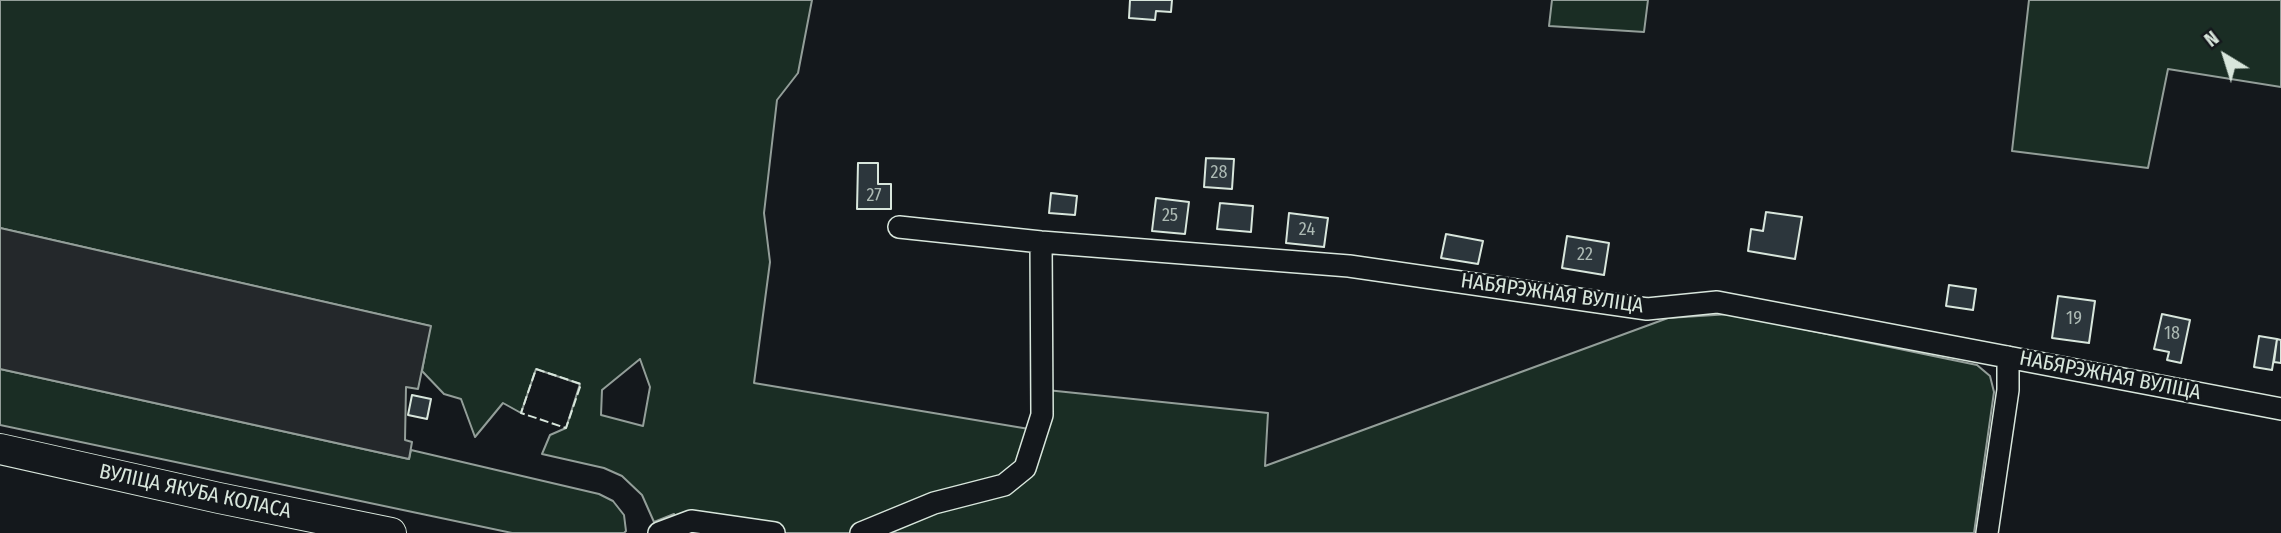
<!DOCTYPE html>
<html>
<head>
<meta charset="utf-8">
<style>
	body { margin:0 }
	#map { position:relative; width:2281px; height:533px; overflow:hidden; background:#14181c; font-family:"Fira Sans Condensed",sans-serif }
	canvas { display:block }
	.north { position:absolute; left:2190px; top:21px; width:70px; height:70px; -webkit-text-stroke:5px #14181c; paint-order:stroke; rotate:322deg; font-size:19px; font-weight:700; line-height:28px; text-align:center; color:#d8e6dc }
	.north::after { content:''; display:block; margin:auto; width:24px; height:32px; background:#d8e6dc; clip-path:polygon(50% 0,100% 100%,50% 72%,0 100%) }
</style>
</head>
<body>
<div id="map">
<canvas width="2281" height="533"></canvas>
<div class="north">N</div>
</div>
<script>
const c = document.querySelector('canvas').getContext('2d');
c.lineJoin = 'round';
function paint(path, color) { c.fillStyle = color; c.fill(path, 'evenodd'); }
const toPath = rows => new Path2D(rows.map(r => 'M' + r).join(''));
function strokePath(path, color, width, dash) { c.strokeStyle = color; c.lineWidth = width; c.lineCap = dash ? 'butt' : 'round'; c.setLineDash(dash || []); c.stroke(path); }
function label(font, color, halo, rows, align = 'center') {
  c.font = font + ' "Fira Sans Condensed",sans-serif'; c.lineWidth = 5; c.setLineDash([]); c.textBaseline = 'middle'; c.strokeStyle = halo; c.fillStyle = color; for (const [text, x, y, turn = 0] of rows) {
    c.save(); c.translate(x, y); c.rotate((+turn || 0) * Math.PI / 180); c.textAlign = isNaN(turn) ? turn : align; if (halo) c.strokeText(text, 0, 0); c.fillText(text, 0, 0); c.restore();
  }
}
const green = toPath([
	[0,0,812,0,798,73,777,100,764,213,770,262,754,383,1029,429,1037,389,1268,413,1265,466,1668,318,1730,314,1977,365,1990,376,1994,392,1974,533,670,533,674,514,654,522,642,495,622,476,604,468,542,454,550,435,566,428,580,384,536,369,521,413,503,403,475,437,461,399,444,394,422,371,430,326,0,228,0,0],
	[640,359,650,387,643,426,601,415,602,390,640,359],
	[1552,0,1648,0,1644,32,1549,26,1552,0],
	[2029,0,2281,0,2281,87,2168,69,2148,168,2012,151,2029,0],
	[0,369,409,459,411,450,599,494,613,501,624,515,626,531,624,533,512,533,0,425,0,369]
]);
paint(green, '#1a2d24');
strokePath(green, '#939e99', 2);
const parking = toPath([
	[0,228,431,326,418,389,406,387,405,440,412,442,409,459,0,369,0,228]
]);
paint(parking, '#24282b');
strokePath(parking, '#939e99', 2);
const building = toPath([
	[1130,0,1172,0,1171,12,1156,11,1155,20,1129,18,1130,0],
	[1206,158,1234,159,1232,189,1204,187,1206,158],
	[858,163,878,163,878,184,891,184,891,209,857,209,858,163],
	[1051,193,1077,196,1075,215,1049,213,1051,193],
	[1156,198,1189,202,1185,234,1152,231,1156,198],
	[1220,203,1253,206,1251,232,1217,229,1220,203],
	[1766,212,1802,217,1795,259,1748,251,1751,229,1763,231,1766,212],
	[1289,213,1328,218,1324,247,1286,243,1289,213],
	[1446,234,1483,241,1478,264,1441,258,1446,234],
	[1567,236,1609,243,1604,275,1562,268,1567,236],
	[1949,285,1976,289,1973,310,1946,306,1949,285],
	[2058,296,2095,301,2089,343,2052,338,2058,296],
	[2162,314,2190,320,2181,363,2167,360,2169,352,2154,349,2162,314],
	[2259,336,2277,339,2272,370,2254,367,2259,336],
	[2277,339,2281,340,2281,363,2274,362,2277,339],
	[412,395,431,399,427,419,408,415,412,395]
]);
paint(building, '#2c363c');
strokePath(building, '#d8e6dc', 2);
const street = toPath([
	[899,227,1041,242,1349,266,1647,309,1717,302,2281,409],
	[659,533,691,521,774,533],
	[861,533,934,503,1004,485,1025,468,1042,415,1041,242],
	[1987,533,2008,390,2008,357]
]);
const secondary = toPath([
	[0,449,219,498,391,533]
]);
strokePath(street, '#d8e6dc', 24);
strokePath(secondary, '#d8e6dc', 32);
strokePath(street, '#14181c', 21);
strokePath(secondary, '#14181c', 30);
strokePath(toPath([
	[536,369,581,384,566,428,521,413,536,369]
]), '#d8e6dc', 2, [9, 3.5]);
label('18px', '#adbab4', null, [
	["28",1219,173],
	["27",874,196],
	["25",1170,216],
	["24",1307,230],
	["22",1585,255],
	["19",2074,319],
	["18",2172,334]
]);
label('21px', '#d8e6dc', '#14181c', [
	["НАБЯРЭЖНАЯ ВУЛІЦА",1552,294,8],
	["НАБЯРЭЖНАЯ ВУЛІЦА",2110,376,11],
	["ВУЛІЦА ЯКУБА КОЛАСА",195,492,12]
]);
</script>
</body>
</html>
